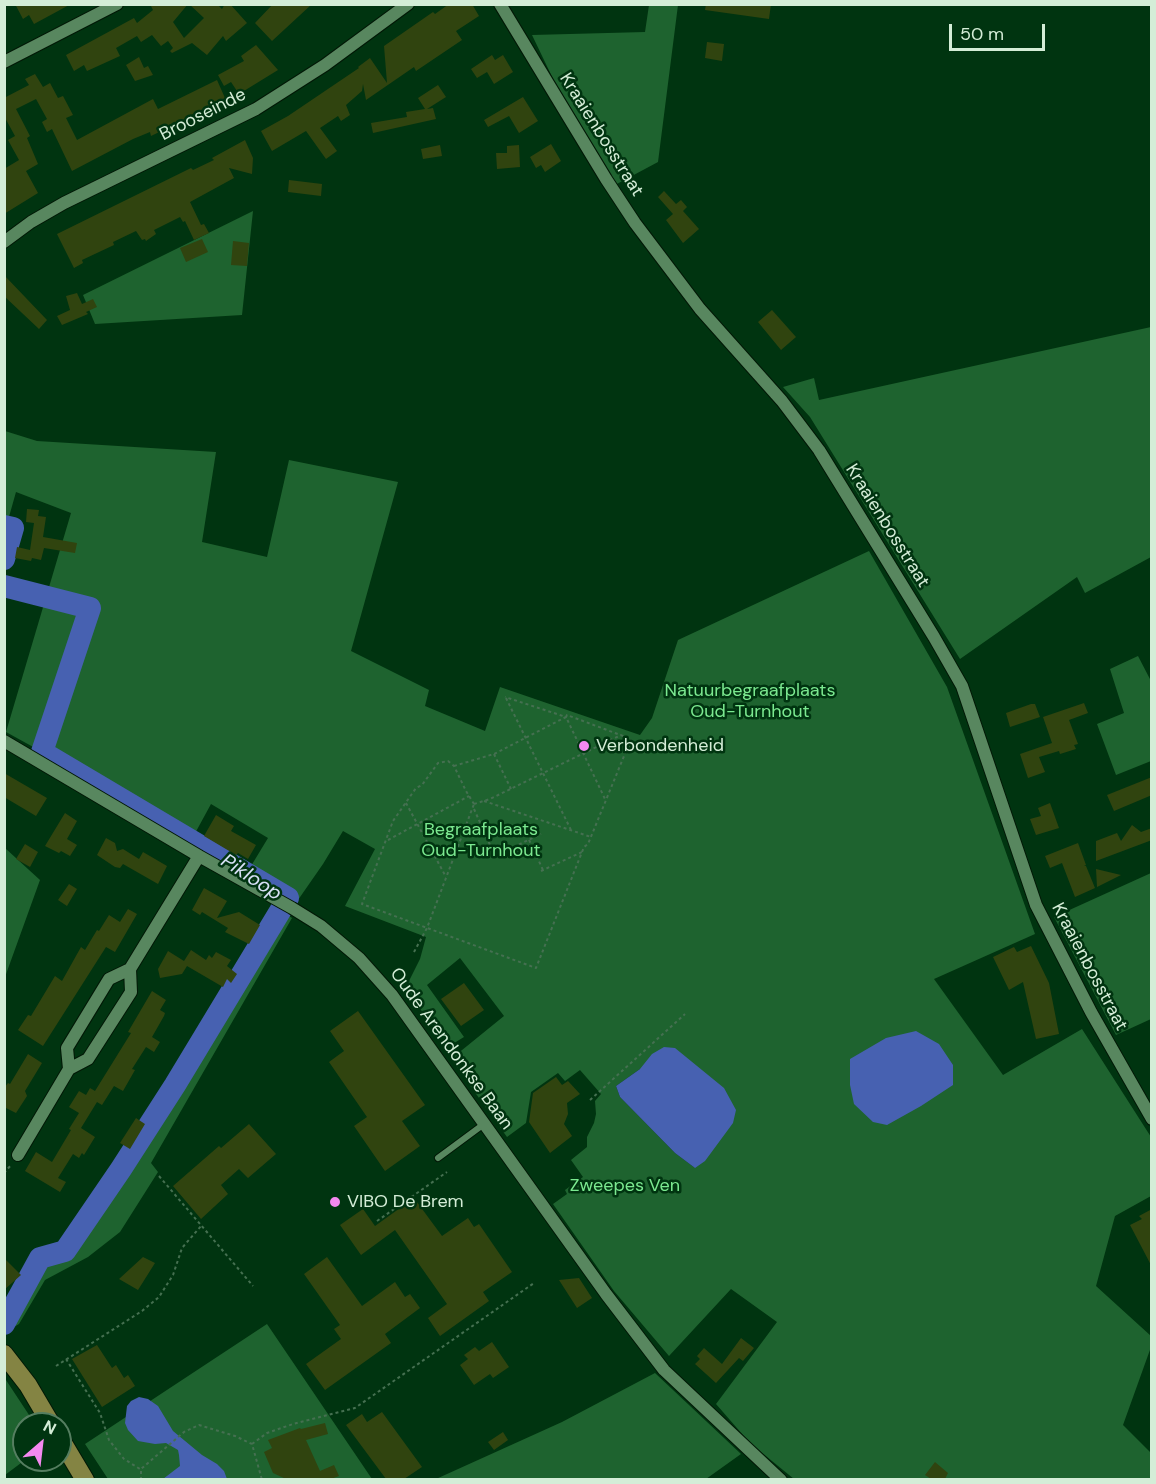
<!DOCTYPE html>
<html>
<head>
<meta charset="utf-8">
<style>
	body { margin:0 }
	#map { position:relative; width:1156px; height:1484px; overflow:hidden; background:#003410; font-family:"DM Sans",sans-serif }
	canvas { display:block }
	.frame { position:absolute; inset:0; border:6px solid #d4edd7; pointer-events:none }
	.north { position:absolute; left:12px; top:1412px; width:60px; height:60px; box-sizing:border-box; background:#003410; border:2px solid #557e60; border-radius:50%; rotate:28deg; font-size:16px; font-weight:700; line-height:24px; text-align:center; color:#d4edd7 }
	.north::after { content:''; display:block; margin:auto; width:21px; height:27px; background:#f489f0; clip-path:polygon(50% 0,100% 100%,50% 72%,0 100%) }
	.scale { position:absolute; left:949px; top:24px; width:96px; height:27px; box-sizing:border-box; border:3px solid #d4edd7; border-top:0; padding-left:8px; font-size:18px; line-height:21px; white-space:nowrap; color:#d4edd7; -webkit-text-stroke:4px #003410; paint-order:stroke }
</style>
</head>
<body>
<div id="map">
<canvas width="1156" height="1484"></canvas>
<div class="frame"></div>
<div class="north">N</div>
<div class="scale">50 m</div>
</div>
<script>
const c = document.querySelector('canvas').getContext('2d');
c.lineJoin = 'round';
function paint(path, color) { c.fillStyle = color; c.fill(path, 'evenodd'); }
const toPath = rows => new Path2D(rows.map(r => 'M' + r).join(''));
function strokePath(path, color, width, dash) { c.strokeStyle = color; c.lineWidth = width; c.lineCap = dash ? 'butt' : 'round'; c.setLineDash(dash || []); c.stroke(path); }
function label(font, color, halo, rows, align = 'center') {
  c.font = font + ' "DM Sans",sans-serif'; c.lineWidth = 5; c.setLineDash([]); c.textBaseline = 'middle'; c.strokeStyle = halo; c.fillStyle = color; for (const [text, x, y, turn = 0] of rows) {
    c.save(); c.translate(x, y); c.rotate((+turn || 0) * Math.PI / 180); c.textAlign = isNaN(turn) ? turn : align; if (halo) c.strokeText(text, 0, 0); c.fillText(text, 0, 0); c.restore();
  }
}
paint(toPath([
	[649,5,678,5,658,162,615,185,568,110,532,35,645,32],
	[253,211,242,315,95,324,83,295],
	[1151,327,1151,557,1085,593,1077,577,960,659,810,417,783,387,814,378,819,400],
	[5,431,37,441,216,452,202,542,267,557,289,460,398,482,351,651,429,690,425,706,485,731,500,687,640,735,652,718,678,640,869,551,947,687,1035,934,934,979,1003,1075,1082,1029,1151,1137,1151,1196,1115,1216,1096,1286,1151,1336,1151,1347,1123,1425,1151,1453,1151,1479,794,1479,750,1443,716,1404,777,1322,731,1289,669,1356,614,1291,553,1204,567,1194,565,1190,583,1177,571,1160,587,1147,587,1137,594,1123,596,1114,595,1101,601,1094,580,1070,565,1081,558,1073,531,1092,526,1123,507,1137,451,1059,504,1016,460,958,427,985,464,1037,446,1048,406,987,420,959,426,937,345,906,375,849,343,831,323,864,298,900,248,871,268,838,211,804,193,837,52,752,35,748,6,732,71,513,16,492,5,531],
	[640,1069,695,1168,675,1153,620,1097,616,1086],
	[1138,656,1151,681,1151,761,1116,775,1097,724,1124,713,1110,669],
	[5,848,40,880,5,977],
	[1151,873,1151,1019,1116,1035,1054,917],
	[281,911,292,918,151,1163,158,1172,120,1232,88,1257,45,1280,19,1324,9,1330,5,1324,40,1258,65,1251,175,1085],
	[267,1324,372,1479,108,1479,85,1444],
	[655,1373,741,1454,706,1479,436,1479,562,1422],
	[4,1377,35,1424,24,1424,25,1460,5,1475]
]), '#1e632f');
paint(toPath([
	[916,1031,939,1044,953,1065,953,1085,921,1106,887,1125,873,1122,854,1104,850,1085,850,1059,886,1038],
	[664,1047,675,1048,724,1088,736,1110,733,1123,705,1161,695,1168,675,1153,620,1097,616,1086,640,1069,652,1054],
	[139,1397,148,1399,158,1406,173,1431,202,1455,217,1464,224,1471,227,1479,163,1479,180,1466,179,1455,178,1450,166,1443,155,1444,138,1441,128,1430,125,1423,127,1406,131,1401]
]), '#4761b1');
strokePath(toPath([
	[4,526,13,528,4,559],
	[4,586,90,608,42,752,288,898,175,1085,121,1169,65,1251,40,1258,4,1324]
]), '#4761b1', 22);
paint(toPath([
	[15,4,71,4,34,24,29,15,23,19],
	[150,4,188,4,173,22,184,38,204,18,189,4,217,4,222,9,225,4,230,4,247,23,226,41,223,36,207,55,192,43,172,53,170,51,173,48,168,41,161,46,152,35,141,42,137,36,116,48,120,56,87,71,84,65,74,71,66,55,134,18,137,23,153,10],
	[273,4,312,4,272,41,255,23],
	[449,4,472,4,479,16,456,31,462,40,416,71,414,67,366,100,363,84,362,91,346,105,350,115,341,121,338,116,320,128,337,151,326,159,306,131,272,151,261,131,288,116,359,68,358,67,370,58,387,83,384,46,433,12,435,14],
	[706,4,771,4,769,19,705,10],
	[707,42,724,44,722,61,705,58],
	[256,45,278,70,239,94,231,82,224,86,218,75,244,61,241,56],
	[492,55,495,60,503,55,513,72,494,84,487,72,477,78,471,69],
	[139,57,144,68,148,66,153,75,135,81,126,65],
	[35,74,43,87,50,83,58,98,63,96,73,115,66,118,77,140,153,99,158,109,217,80,225,98,189,116,191,118,181,123,180,122,151,136,150,132,133,139,72,171,52,129,47,132,42,122,47,119,36,99,16,109,30,136,27,138,38,164,26,171,38,193,4,214,4,169,19,160,8,140,15,136,4,116,4,98,29,85,25,79],
	[438,85,446,97,427,109,433,108,436,119,373,133,371,123,407,117,406,112,425,109,418,98],
	[523,97,538,121,519,133,509,116,488,127,484,120],
	[245,140,253,158,252,174,229,168,234,178,190,202,201,225,204,224,209,233,194,240,185,221,183,222,180,217,154,230,156,234,146,241,145,239,142,240,136,231,113,242,114,245,82,260,83,263,74,268,57,234,191,168,193,170,214,160,212,158],
	[551,144,561,161,545,172,541,165,536,168,530,157],
	[440,145,442,156,423,159,421,149],
	[519,145,520,167,497,169,496,153,507,153,507,146],
	[289,180,322,184,321,196,288,192],
	[664,191,676,204,681,200,687,207,683,211,699,229,683,243,666,220,673,214,658,197],
	[202,239,208,252,186,262,180,248],
	[233,241,249,243,247,266,231,265],
	[4,275,47,320,39,329,4,296],
	[77,293,82,304,93,299,97,307,86,312,88,314,62,325,57,316,70,310,66,296],
	[772,310,796,337,781,350,758,322],
	[27,509,39,510,38,516,46,517,43,537,77,543,75,553,44,548,41,560,32,558,31,561,15,558,17,547,30,550,34,523,26,522],
	[1084,703,1088,713,1069,720,1078,744,1074,745,1076,749,1060,754,1059,751,1039,757,1045,772,1028,778,1020,754,1052,743,1043,717],
	[1031,704,1035,704,1040,717,1010,727,1006,713],
	[4,773,47,798,36,816,4,797],
	[1152,777,1152,795,1114,811,1107,795],
	[1050,803,1059,828,1036,835,1030,819,1041,816,1038,808],
	[65,813,77,821,67,839,77,845,70,856,61,851,59,853,45,846],
	[216,815,234,826,231,831,256,845,248,859,238,853,236,855,204,836],
	[1132,825,1141,832,1152,828,1152,840,1096,861,1096,841,1117,833,1121,841],
	[106,838,115,843,117,851,123,849,139,859,143,852,167,866,158,884,123,864,120,868,115,867,97,855],
	[1078,843,1086,865,1084,865,1086,866,1095,888,1075,897,1062,863,1050,868,1045,856],
	[25,844,38,852,30,867,16,859],
	[1096,869,1121,875,1097,887],
	[69,884,77,889,67,906,58,900],
	[204,888,227,901,217,918,239,912,260,925,249,944,225,932,228,928,202,912,200,915,192,910],
	[128,909,137,914,115,952,106,947,43,1046,18,1030,28,1015,31,1016,55,976,62,981,81,947,85,950,97,930,99,931,109,915,120,922],
	[1031,946,1049,983,1059,1034,1036,1039,1023,982,1009,990,993,957,1014,947,1017,952],
	[191,950,206,960,209,955,212,958,216,952,231,960,227,966,237,974,231,983,227,979,223,987,187,966,182,974,160,978,158,969,168,951,184,961],
	[464,983,484,1010,461,1026,441,999],
	[152,991,166,1000,160,1010,165,1013,164,1016,152,1037,160,1042,154,1052,146,1047,132,1069,135,1070,123,1091,114,1086,102,1105,97,1102,81,1128,95,1137,84,1155,82,1153,79,1158,73,1154,58,1178,66,1182,60,1192,25,1171,36,1152,52,1162,71,1130,69,1129,79,1113,69,1107,79,1091,86,1095,90,1088,95,1091,131,1033,128,1032],
	[358,1011,425,1105,402,1121,420,1146,385,1171,354,1126,367,1117,329,1062,344,1051,330,1031],
	[28,1054,42,1063,25,1091,27,1096,16,1113,4,1107,4,1088,8,1083,10,1084],
	[556,1077,562,1085,568,1081,580,1094,567,1103,568,1114,564,1124,572,1136,550,1153,529,1122,533,1093],
	[136,1118,145,1124,130,1149,120,1143],
	[249,1124,276,1154,248,1178,239,1169,221,1185,228,1194,201,1219,173,1186,219,1146,221,1148],
	[414,1198,442,1236,468,1218,474,1227,479,1224,512,1272,483,1292,489,1301,440,1336,428,1318,447,1304,395,1230,361,1255,340,1225,363,1209,375,1226],
	[1152,1209,1152,1267,1130,1225,1142,1219,1139,1216],
	[143,1257,155,1263,138,1290,119,1279],
	[327,1257,362,1306,395,1282,405,1297,410,1294,420,1308,385,1334,391,1343,325,1390,306,1364,341,1339,334,1329,340,1325,304,1274],
	[4,1258,21,1275,4,1290],
	[579,1278,592,1298,577,1308,559,1280],
	[741,1338,754,1348,743,1361,739,1358,716,1383,695,1364,700,1359,697,1356,704,1348,722,1364],
	[492,1342,509,1367,493,1378,490,1374,474,1385,460,1365,468,1359,464,1355,475,1347,479,1351],
	[97,1345,112,1368,116,1365,124,1378,128,1375,135,1386,102,1407,72,1359],
	[382,1412,422,1467,404,1479,386,1479,346,1425,362,1414,367,1422],
	[325,1423,328,1434,306,1440,320,1471,334,1465,339,1476,331,1479,286,1479,273,1473,264,1452,272,1448,268,1440,300,1428,301,1429],
	[503,1432,508,1440,494,1450,488,1442],
	[935,1462,948,1473,945,1479,931,1479,925,1475]
]), '#30440f');
const lane = toPath([
	[438,1158,484,1124]
]);
const street = toPath([
	[500,4,606,179,635,223,700,309,782,401,819,450,934,637,962,686,1036,905,1091,1012,1152,1119],
	[4,62,117,4],
	[4,242,31,222,64,203,256,109,325,65,408,4],
	[4,741,199,856,292,908,321,926,359,958,392,995,606,1294,664,1370,781,1480],
	[69,1069,88,1059,131,992,130,969],
	[18,1155,69,1069,67,1048,109,979,130,969,199,856]
]);
const primary = toPath([
	[4,1354,28,1385,51,1424],
	[60,1438,85,1480]
]);
strokePath(lane, '#021806', 8);
strokePath(street, '#021806', 14);
strokePath(primary, '#021806', 20);
strokePath(toPath([
	[506,698,571,830],
	[494,754,511,789],
	[454,766,494,754,566,717,605,799],
	[484,801,591,837],
	[406,803,446,877],
	[474,804,466,791,454,766,448,761,438,763,422,785,416,788,393,821,362,904,536,968,584,847,588,844,631,739,567,715,566,717,505,697],
	[474,804,490,799,621,735],
	[474,809,495,856,541,834],
	[524,829,543,870],
	[388,840,469,796],
	[541,871,582,852],
	[414,952,427,928,474,804],
	[590,1100,685,1014],
	[4,1173,12,1164],
	[159,1176,253,1286],
	[377,1221,447,1172],
	[66,1359,100,1413,109,1440,124,1459,140,1469],
	[56,1366,142,1311,159,1297,173,1275,182,1248,201,1226],
	[252,1444,267,1433,293,1424,355,1408,534,1283],
	[141,1480,141,1469,184,1432,199,1425,235,1436,252,1444,262,1480]
]), '#457051', 2, [3, 3]);
strokePath(lane, '#58875f', 6);
strokePath(street, '#58875f', 12);
strokePath(primary, '#848443', 18);
for (const [x, y, r, color] of [
	[584,746,6,"#f489f0"],
	[335,1202,6,"#f489f0"]
]) { const dot = new Path2D(); dot.arc(x, y, r, 0, 2 * Math.PI); c.fillStyle = color; c.fill(dot); strokePath(dot, '#003410', 2); }
label('18px', '#d4edd7', '#003410', [
	["Brooseinde",203,115,-27],
	["Kraaienbosstraat",601,135,58],
	["Kraaienbosstraat",887,526,58],
	["Kraaienbosstraat",1089,967,62],
	["Oude Arendonkse Baan",451,1049,54]
]);
label('18px', '#7be990', '#003410', [
	["Natuurbegraafplaats",750,691],
	["Oud-Turnhout",750,712],
	["Begraafplaats",481,830],
	["Oud-Turnhout",481,851],
	["Zweepes Ven",625,1186]
]);
label('18px', '#d4edd7', '#003410', [
	["Verbondenheid",596,746],
	["VIBO De Brem",347,1202]
], 'left');
label('italic 20px', '#d7e0f6', '#003410', [
	["Pikloop",251,878,33]
]);
</script>
</body>
</html>
